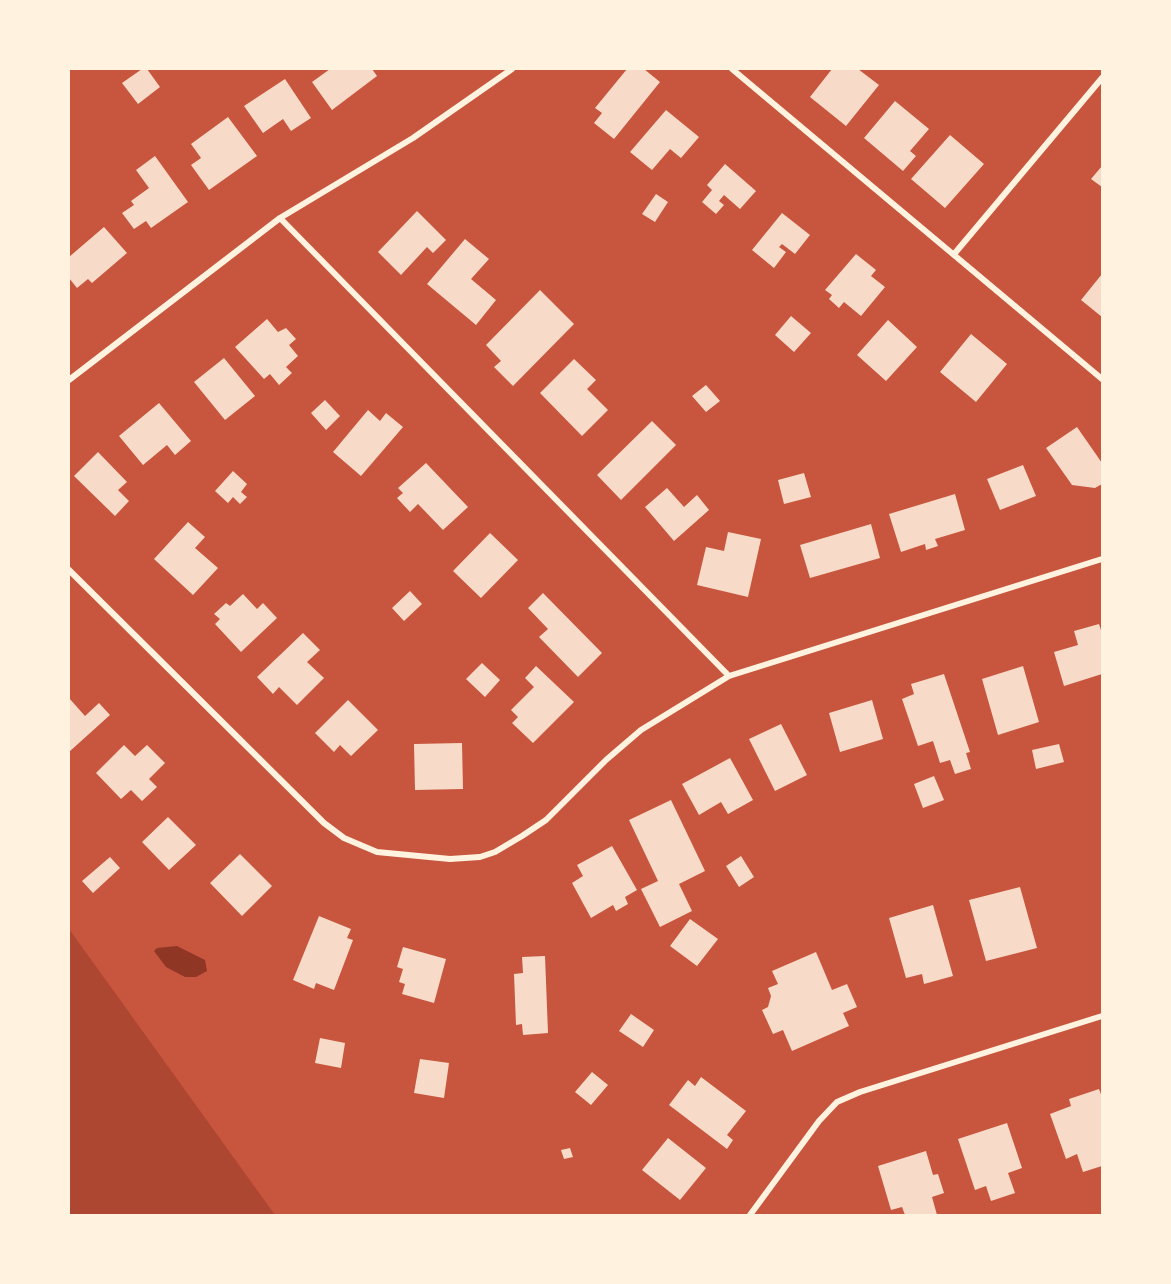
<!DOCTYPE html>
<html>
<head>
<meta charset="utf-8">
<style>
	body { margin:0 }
	#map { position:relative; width:1171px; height:1284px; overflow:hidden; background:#c8553d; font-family:"Fira Sans Condensed",sans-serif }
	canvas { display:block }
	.frame { position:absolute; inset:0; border:70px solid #fff3e0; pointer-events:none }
</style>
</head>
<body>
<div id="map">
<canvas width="1171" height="1284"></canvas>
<div class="frame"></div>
</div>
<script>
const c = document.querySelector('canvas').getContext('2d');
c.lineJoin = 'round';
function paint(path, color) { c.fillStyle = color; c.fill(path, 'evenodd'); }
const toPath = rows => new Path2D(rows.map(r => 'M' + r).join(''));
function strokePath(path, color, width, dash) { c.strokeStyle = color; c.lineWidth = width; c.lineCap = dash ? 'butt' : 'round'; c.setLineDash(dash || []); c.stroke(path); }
paint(toPath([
	[69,929,275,1215,69,1215]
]), '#ae4732');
paint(toPath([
	[177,946,205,960,207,971,196,977,185,977,166,967,154,951,157,948]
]), '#8f3625');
paint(toPath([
	[142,69,147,69,160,87,138,104,122,83],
	[330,69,372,69,377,76,332,110,312,82],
	[627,69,644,69,660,82,614,139,594,123,602,113,595,108],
	[832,69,858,69,879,85,846,126,810,97],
	[285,79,311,118,291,131,283,119,263,133,244,106],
	[895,101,929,129,910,151,916,156,903,171,864,138],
	[666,110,699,137,681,158,670,149,652,170,630,152],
	[228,117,257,156,209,190,191,165,201,158,191,144],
	[950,135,984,164,945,208,911,179],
	[155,156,188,202,151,228,146,221,134,229,122,213,134,205,131,201,149,188,136,170],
	[725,164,756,191,740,209,724,195,719,201,724,205,716,214,702,202,712,190,707,185],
	[1102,166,1102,187,1091,179],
	[656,194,668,202,655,222,642,214],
	[417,211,446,240,433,253,427,247,401,275,378,252],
	[782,213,810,235,795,254,782,244,779,247,786,252,774,268,752,250],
	[104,227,127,253,92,283,88,279,77,288,69,278,69,257],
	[465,239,489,259,471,279,496,300,476,325,427,284],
	[856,254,876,270,871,276,885,287,861,316,844,302,839,308,829,299,832,295,825,290],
	[1102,274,1102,317,1081,300],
	[540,290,574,324,513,386,494,367,501,361,486,345],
	[791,316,811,333,794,352,775,335],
	[267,319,278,332,286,328,296,339,289,345,298,356,286,367,292,373,279,385,270,374,264,379,235,347],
	[888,320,917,347,886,381,857,355],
	[971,334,1007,364,976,402,940,372],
	[224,358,255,396,225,420,194,382],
	[574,359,596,380,587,389,608,410,582,436,540,393],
	[706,385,720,401,706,412,692,396],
	[325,400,340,416,326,430,311,413],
	[159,403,191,441,175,455,167,445,143,465,119,436],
	[368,410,380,421,386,413,403,427,361,476,333,452],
	[652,421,676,445,621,500,597,475],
	[1077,427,1102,463,1102,484,1095,488,1072,485,1046,448],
	[98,452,127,482,118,490,129,501,115,516,74,476],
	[426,463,468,507,443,530,418,504,410,512,397,498,403,493,398,488],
	[1023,465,1036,496,1000,510,987,479],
	[233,471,247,484,241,492,247,497,240,504,233,497,228,503,215,491],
	[804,473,811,497,784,504,778,480],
	[667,488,684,507,697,495,709,510,674,541,645,507],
	[955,494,965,530,935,539,938,546,926,550,925,544,901,552,889,514],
	[188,522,205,537,195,548,218,568,193,595,154,559],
	[871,524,880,558,810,578,800,545],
	[728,532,761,539,748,597,697,585,706,547,724,551],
	[490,533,518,560,481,598,453,571],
	[410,591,422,604,404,621,392,608],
	[543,593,602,653,578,677,539,637,548,629,528,608],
	[243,594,257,609,263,603,277,618,241,652,215,624,220,619,214,614,226,603,230,606],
	[1099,624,1102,633,1102,674,1064,686,1054,652,1078,645,1074,631],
	[303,633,320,650,307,662,324,678,297,705,279,687,273,694,257,677],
	[482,663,500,680,485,697,466,679],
	[536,666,574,702,533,743,512,723,518,717,511,710,534,687,525,678],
	[1023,666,1039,722,998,735,982,679],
	[944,674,970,752,966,753,971,769,955,774,950,760,940,763,933,741,918,746,902,699,914,694,911,684],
	[69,698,85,716,99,703,110,715,69,752],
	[348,700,378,730,351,756,340,745,334,752,315,733],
	[872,700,883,739,840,752,829,713],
	[781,724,807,775,775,791,749,739],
	[462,743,463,789,415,790,414,744],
	[1059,744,1064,762,1036,769,1032,750],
	[124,745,135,756,147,745,165,763,149,779,157,787,142,801,131,790,121,799,96,773],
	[730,758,753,800,728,814,721,802,699,815,682,784],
	[934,776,944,800,923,808,914,784],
	[671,800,705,871,679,884,692,911,660,927,641,889,658,881,629,820],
	[168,817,196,845,169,870,142,842],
	[612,846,637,890,625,897,628,904,616,911,613,905,591,918,572,883,583,876,577,865],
	[240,854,272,886,242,916,210,883],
	[741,856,754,877,739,887,726,866],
	[110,857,120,868,93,893,82,881],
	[1020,887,1037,948,986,961,969,900],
	[933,905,953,976,924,984,922,974,906,978,889,918],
	[319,916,351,929,347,938,353,940,334,990,316,983,314,989,293,980],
	[690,919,718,939,697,966,670,946],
	[403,947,446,959,434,1003,402,994,405,984,399,982,403,969,397,967],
	[816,952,832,990,847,984,857,1007,843,1013,849,1026,792,1051,783,1030,773,1034,762,1010,768,1007,771,996,768,988,778,984,772,971],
	[545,956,548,1033,523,1035,522,1024,516,1025,514,974,523,973,522,957],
	[631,1014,654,1030,643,1047,619,1031],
	[320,1038,345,1043,341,1068,315,1063],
	[420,1059,449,1063,444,1098,414,1093],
	[592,1072,608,1085,591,1105,575,1092],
	[701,1077,746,1111,727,1135,733,1140,727,1149,669,1105,688,1080,695,1086],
	[1099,1089,1102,1097,1102,1166,1083,1172,1077,1154,1066,1159,1050,1114,1071,1106,1069,1099],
	[1007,1123,1022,1168,1008,1173,1015,1193,991,1201,986,1186,975,1190,958,1139],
	[668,1138,706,1168,680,1200,642,1170],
	[570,1148,573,1157,564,1159,561,1150],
	[926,1151,933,1175,938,1174,944,1193,932,1197,937,1215,905,1215,902,1207,891,1210,878,1166]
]), '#f7dbc8');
strokePath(toPath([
	[732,69,1102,379],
	[280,218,729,676],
	[955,253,1102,78],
	[69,380,280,218,413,138,512,69],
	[69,570,324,823,344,838,377,852,450,859,480,857,495,852,522,836,546,820,606,760,641,730,729,676,1102,559],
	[750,1215,819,1121,837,1102,860,1092,1102,1016]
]), '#fff3e0', 6);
</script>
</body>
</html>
